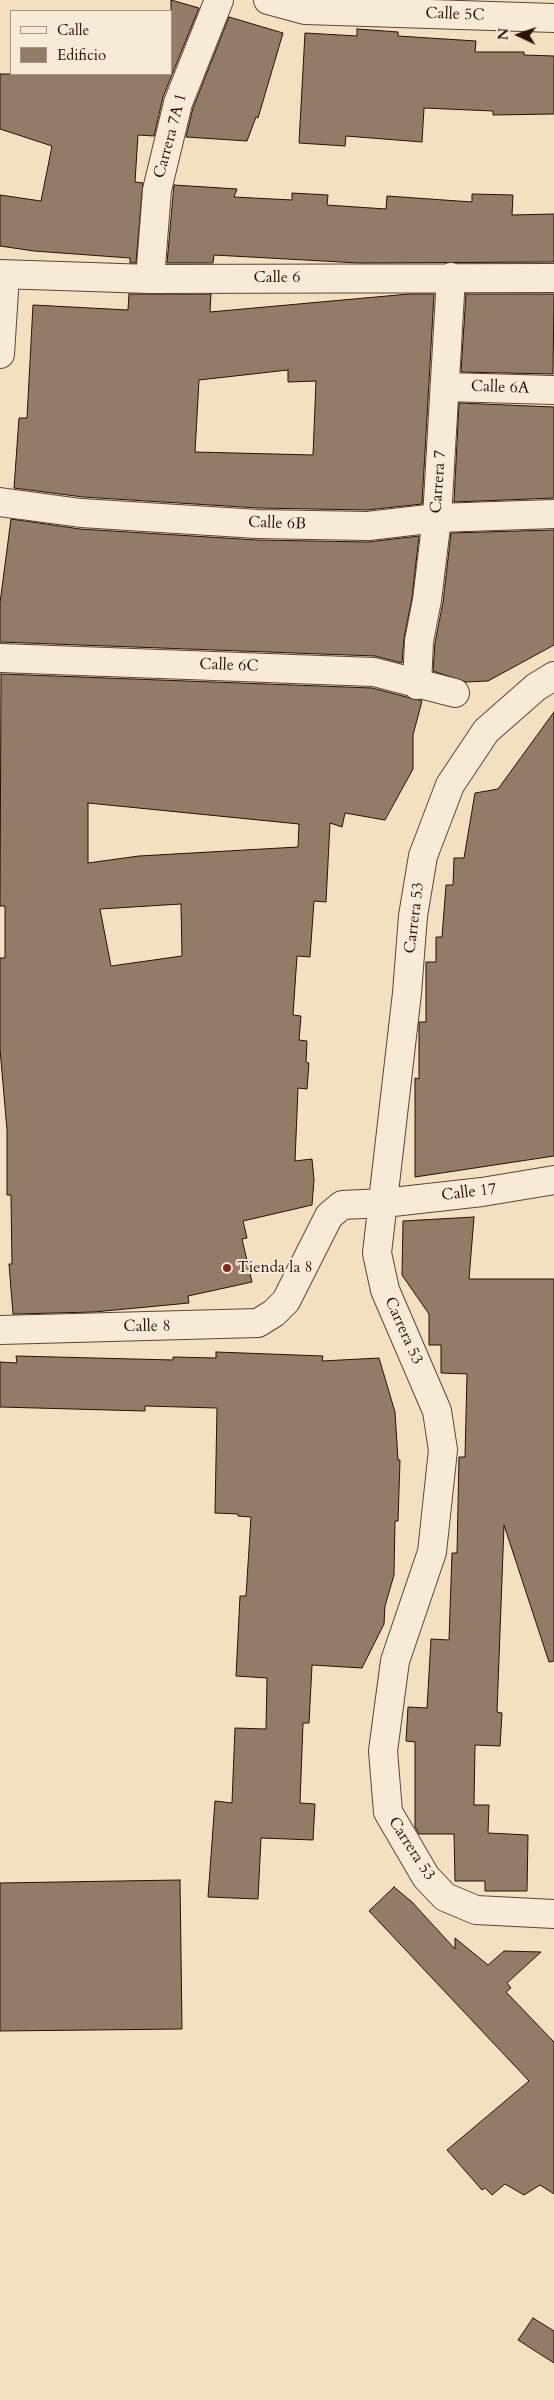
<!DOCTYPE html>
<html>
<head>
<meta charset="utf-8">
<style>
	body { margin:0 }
	#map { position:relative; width:554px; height:2400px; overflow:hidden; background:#f2e0c1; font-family:Cardo,serif }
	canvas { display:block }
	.legend { position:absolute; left:10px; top:10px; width:162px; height:65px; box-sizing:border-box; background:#f7ebd7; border:1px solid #a59383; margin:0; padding:6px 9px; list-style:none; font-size:15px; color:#2b1006 }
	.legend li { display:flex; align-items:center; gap:10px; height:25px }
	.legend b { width:25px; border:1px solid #a59383 }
	.north { position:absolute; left:494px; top:10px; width:50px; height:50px; -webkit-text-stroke:4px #f7ebd7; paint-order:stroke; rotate:273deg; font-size:14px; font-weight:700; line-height:20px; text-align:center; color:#2b1006 }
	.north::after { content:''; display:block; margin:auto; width:18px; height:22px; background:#2b1006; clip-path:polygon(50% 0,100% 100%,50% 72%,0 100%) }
</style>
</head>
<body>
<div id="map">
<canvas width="554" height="2400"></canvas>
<ul class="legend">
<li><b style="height:6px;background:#f7ebd7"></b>Calle</li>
<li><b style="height:14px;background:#927c67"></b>Edificio</li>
</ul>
<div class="north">N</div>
</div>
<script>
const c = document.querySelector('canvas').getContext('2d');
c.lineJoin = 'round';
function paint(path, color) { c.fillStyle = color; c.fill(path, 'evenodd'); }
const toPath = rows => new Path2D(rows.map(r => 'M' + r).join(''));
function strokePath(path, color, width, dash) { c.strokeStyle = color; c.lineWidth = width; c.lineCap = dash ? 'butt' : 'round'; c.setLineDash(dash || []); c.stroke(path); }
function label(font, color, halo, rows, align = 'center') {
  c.font = font + ' Cardo,serif'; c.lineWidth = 4; c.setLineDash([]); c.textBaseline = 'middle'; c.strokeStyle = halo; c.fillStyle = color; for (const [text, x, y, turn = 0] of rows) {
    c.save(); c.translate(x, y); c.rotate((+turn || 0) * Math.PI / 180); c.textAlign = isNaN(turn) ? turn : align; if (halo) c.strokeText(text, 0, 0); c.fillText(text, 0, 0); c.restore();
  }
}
const building = toPath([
	[171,0,199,8,163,97,154,136,138,135,135,182,143,183,136,263,130,263,130,258,34,251,0,246,0,195,41,201,52,146,0,129,0,74,171,74,171,0],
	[229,17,283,33,258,118,256,117,247,141,186,137,193,108,229,17],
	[357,29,398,32,398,36,476,41,475,52,524,52,524,55,554,56,554,114,493,115,493,111,424,108,422,142,346,136,345,146,299,143,305,33,357,36,357,29],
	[174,185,237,189,234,197,292,200,292,193,328,195,327,205,386,209,387,196,472,202,472,194,513,195,512,215,554,214,554,262,359,263,214,255,213,263,167,263,174,185],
	[129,294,211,294,210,312,409,294,434,294,422,504,367,510,259,508,83,497,14,488,19,418,27,418,33,305,128,310,129,294],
	[288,370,288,382,316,381,313,455,195,452,199,380,288,370],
	[466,294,554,294,553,374,461,372,466,294],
	[459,403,554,407,554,498,454,502,459,403],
	[11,519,80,529,257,540,368,542,419,536,412,598,404,638,402,663,375,656,0,642,0,603,11,519],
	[554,530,554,645,488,681,466,682,433,671,435,643,443,602,451,533,554,530],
	[1,674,372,688,422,701,413,735,413,769,385,820,345,813,342,827,330,823,326,902,314,901,310,957,297,956,293,1015,301,1016,299,1040,307,1041,306,1062,309,1063,307,1089,298,1088,295,1161,312,1159,314,1180,312,1205,243,1221,247,1238,242,1239,252,1282,188,1296,189,1303,94,1312,13,1314,9,1264,12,1264,11,1195,7,1195,7,1130,0,1049,0,958,5,958,5,906,0,906,1,674],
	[88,803,299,824,298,847,139,856,88,863,88,803],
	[181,904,182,956,111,966,100,909,181,904],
	[554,712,554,1156,415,1177,415,1078,419,1079,419,1022,426,1022,426,962,436,962,436,937,442,937,446,885,453,885,454,858,464,858,475,793,498,789,554,712],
	[474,1217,469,1279,554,1279,554,1661,549,1662,504,1525,497,1712,502,1713,500,1746,475,1745,474,1805,489,1805,488,1833,528,1835,527,1891,485,1891,485,1881,455,1881,454,1834,419,1834,415,1827,415,1742,406,1741,408,1707,427,1708,431,1639,449,1640,452,1553,457,1553,459,1457,465,1457,467,1374,441,1373,441,1345,429,1345,429,1314,402,1275,403,1221,474,1217],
	[216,1352,323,1356,322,1361,379,1358,395,1412,398,1460,400,1460,398,1521,395,1521,394,1575,385,1606,384,1624,362,1668,312,1665,309,1723,303,1723,300,1803,315,1804,313,1840,261,1838,258,1899,208,1897,215,1801,232,1803,235,1728,266,1729,267,1678,236,1676,240,1596,246,1596,251,1517,238,1516,238,1514,215,1513,217,1408,145,1406,145,1411,0,1407,0,1362,17,1363,16,1356,173,1360,173,1357,216,1358,216,1352],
	[180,1880,182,2029,0,2031,0,1883,180,1880],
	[394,1887,412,1902,455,1949,455,1938,488,1965,504,1951,541,1952,507,1983,511,1988,506,1992,554,2042,554,2194,540,2185,524,2195,505,2184,492,2195,485,2188,482,2190,447,2150,529,2081,369,1911,394,1887],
	[533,2318,554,2331,554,2363,518,2340,533,2318]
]);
paint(building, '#927c67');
strokePath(building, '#2b1006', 1);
const minor = toPath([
	[268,0,305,10,554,18],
	[0,274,150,279,554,278],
	[150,279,157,190,178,103,219,0],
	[0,354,5,275],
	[445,387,554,390],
	[0,502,81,513,258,524,368,526,437,518,554,514],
	[0,658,374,672,455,693],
	[554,676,536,687,486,731,450,785,423,856,413,916,407,993,377,1253,385,1290,437,1411,443,1450,432,1552,395,1661,383,1751,388,1812,426,1877,445,1897,476,1910,554,1914],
	[417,685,419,641,427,600,437,518,451,277],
	[0,1330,258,1323,274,1313,286,1301,329,1216,342,1205,384,1203,482,1192,554,1180]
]);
strokePath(minor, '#5d4435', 30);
strokePath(minor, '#f7ebd7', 28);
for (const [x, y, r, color] of [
	[227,1268,5,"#8f2418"]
]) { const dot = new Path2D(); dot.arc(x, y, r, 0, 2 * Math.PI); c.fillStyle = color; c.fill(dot); strokePath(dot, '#f7ebd7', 2); }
label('16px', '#2b1006', '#f7ebd7', [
	["Calle 5C",455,15,2],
	["Carrera 7A 1",171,136,-75],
	["Calle 6",277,278],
	["Calle 6A",500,388,2],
	["Carrera 7",439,482,-86],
	["Calle 6B",277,524,2],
	["Calle 6C",229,666,2],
	["Carrera 53",415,918,-83],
	["Calle 17",469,1193,-7],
	["Calle 8",147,1327,-1],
	["Carrera 53",403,1331,66],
	["Carrera 53",411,1849,57]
]);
label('16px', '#2b1006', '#f7ebd7', [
	["Tienda la 8",237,1268]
], 'left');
</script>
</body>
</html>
